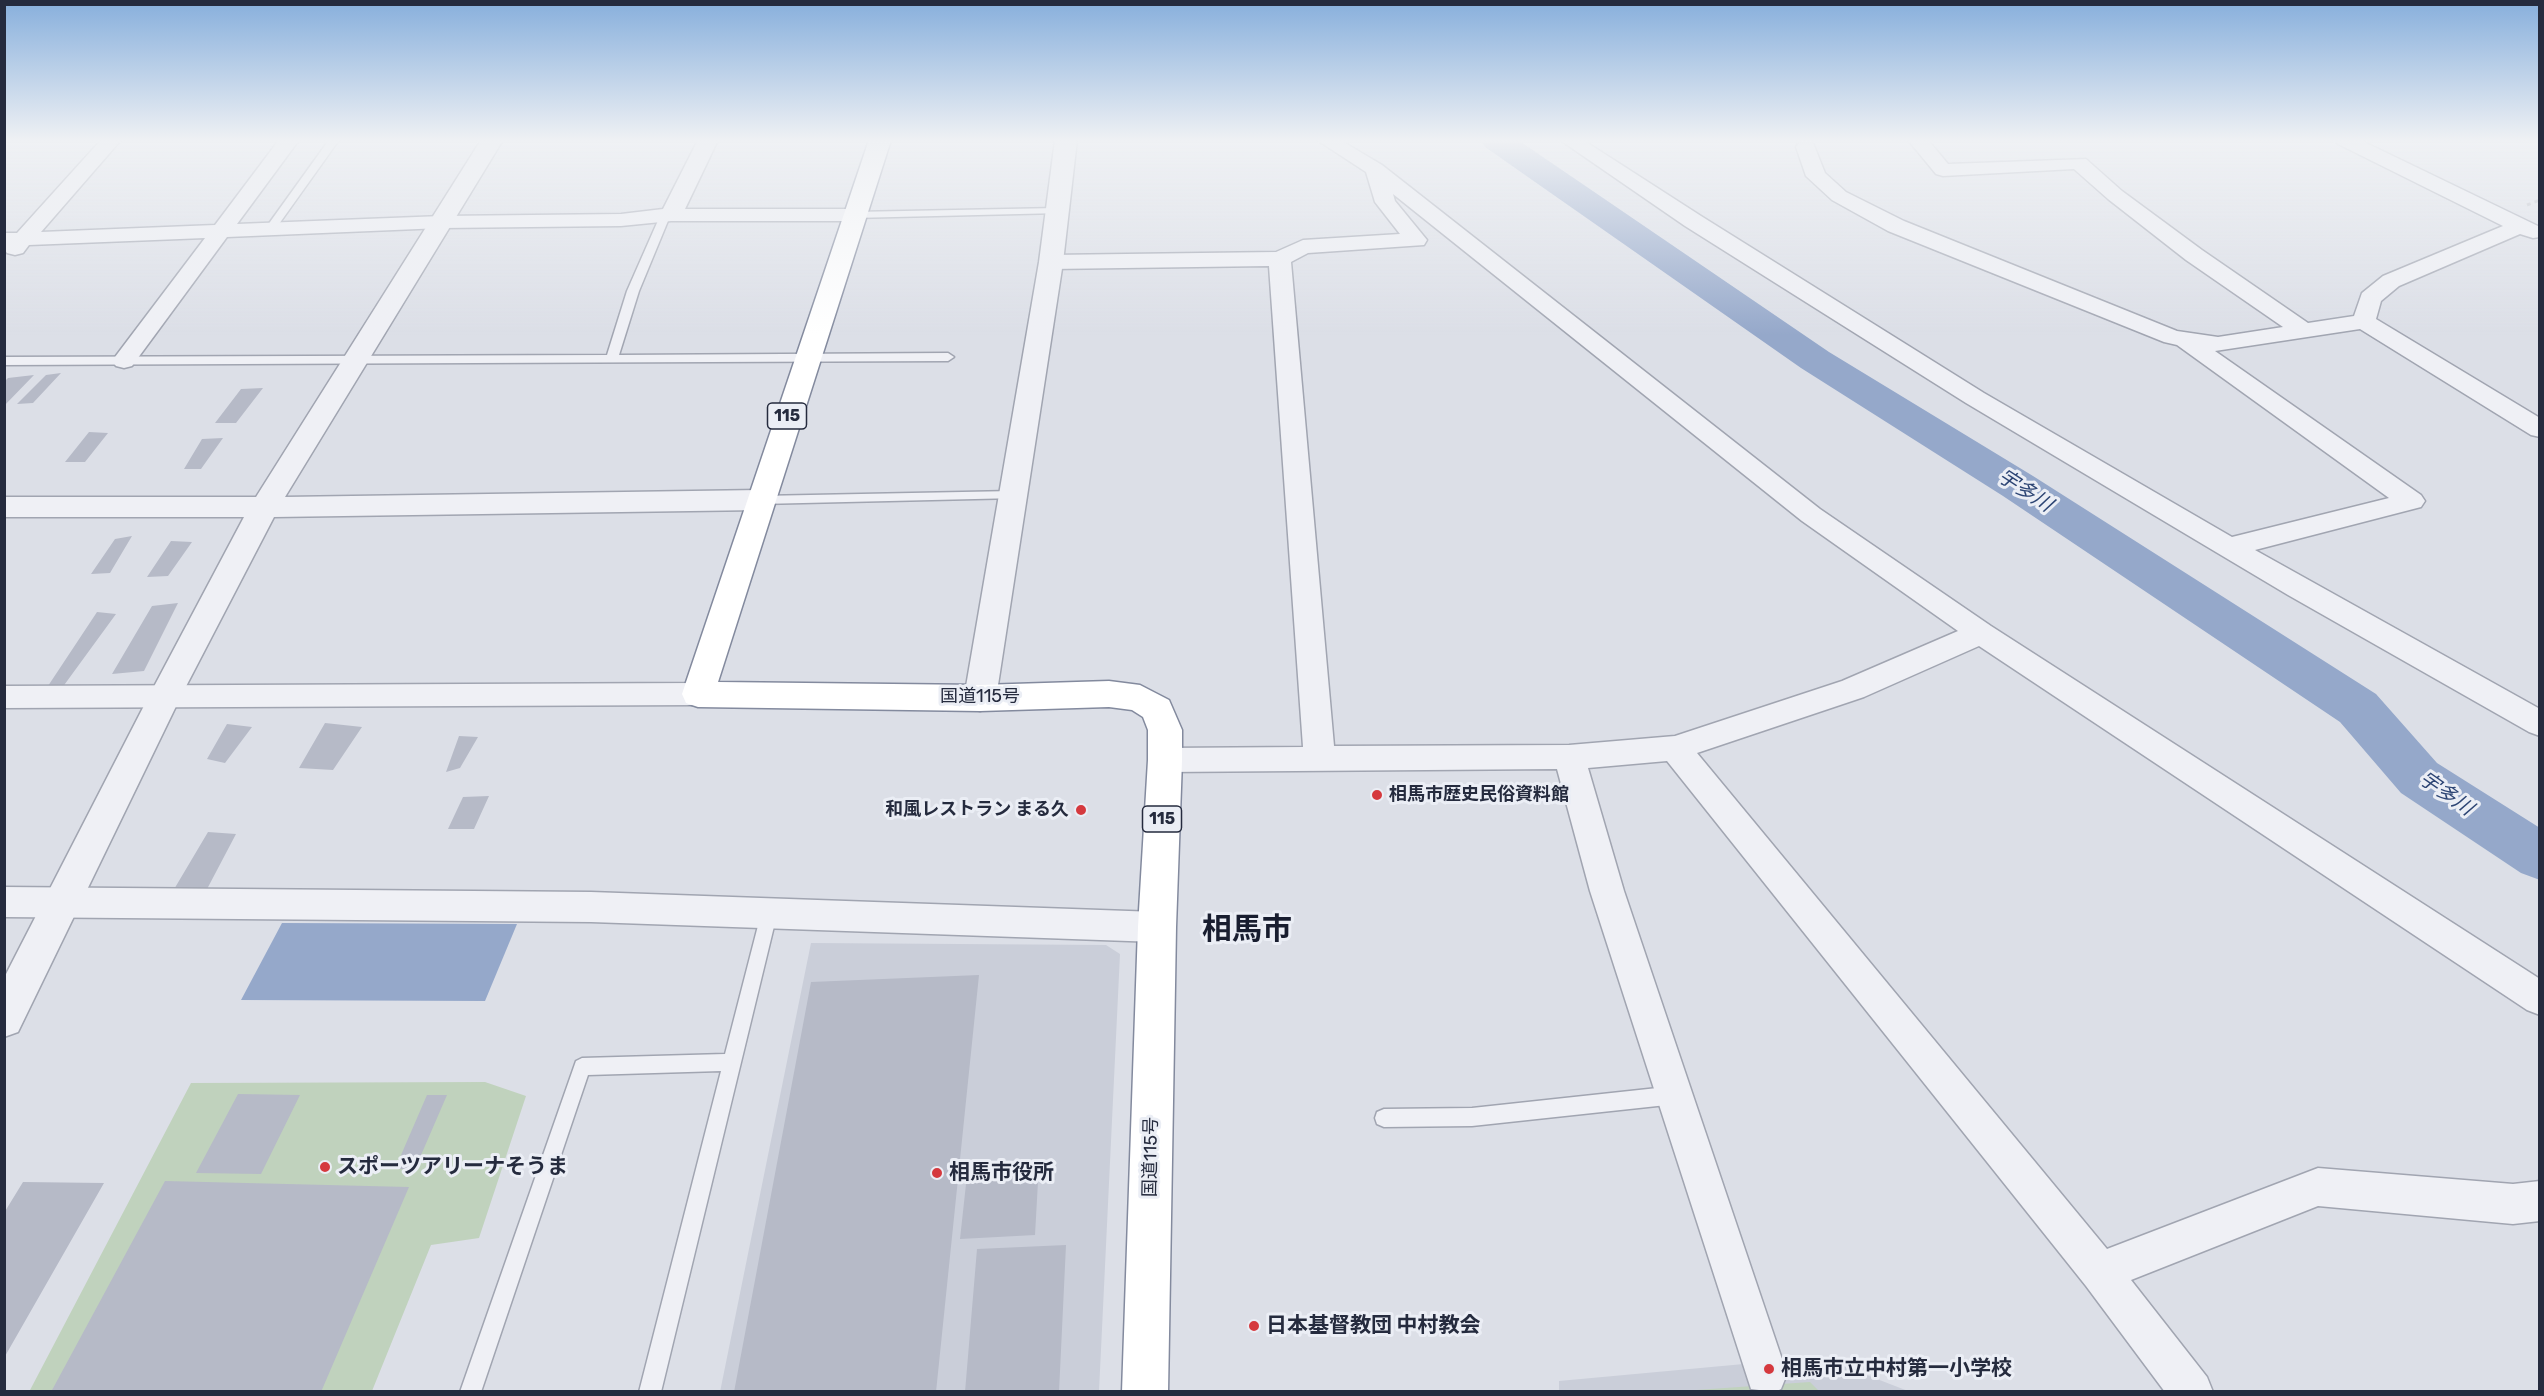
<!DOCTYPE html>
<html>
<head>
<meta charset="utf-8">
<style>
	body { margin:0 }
	#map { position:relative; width:2544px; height:1396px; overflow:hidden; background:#dcdfe7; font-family:Rubik,sans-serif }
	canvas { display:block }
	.frame { position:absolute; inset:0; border:6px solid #252b3e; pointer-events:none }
</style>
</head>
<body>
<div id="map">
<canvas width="2544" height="1396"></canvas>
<div class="frame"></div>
</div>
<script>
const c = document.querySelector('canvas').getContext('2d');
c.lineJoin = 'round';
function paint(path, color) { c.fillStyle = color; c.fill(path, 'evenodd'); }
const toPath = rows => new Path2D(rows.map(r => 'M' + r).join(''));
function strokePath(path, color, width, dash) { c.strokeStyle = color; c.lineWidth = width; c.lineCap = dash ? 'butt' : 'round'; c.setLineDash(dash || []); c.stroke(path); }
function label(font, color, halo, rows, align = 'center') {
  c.font = font + ' Rubik,"Noto Sans JP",sans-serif'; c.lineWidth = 6; c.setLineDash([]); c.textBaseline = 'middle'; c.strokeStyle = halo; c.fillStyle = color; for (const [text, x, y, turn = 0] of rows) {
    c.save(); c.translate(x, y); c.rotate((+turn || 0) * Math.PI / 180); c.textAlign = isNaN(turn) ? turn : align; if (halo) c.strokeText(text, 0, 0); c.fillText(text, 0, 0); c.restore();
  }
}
paint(toPath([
	[811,943,1106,945,1120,954,1099,1391,720,1392],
	[1820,1357,1908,1391,1559,1392,1559,1381]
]), '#caced9');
paint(toPath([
	[485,1082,526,1096,479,1238,431,1245,372,1391,29,1392,191,1083],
	[1810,1382,1819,1391,1668,1392]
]), '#c0d2bd');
paint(toPath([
	[282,923,517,924,485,1001,241,1000]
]), '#95a8ca');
paint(toPath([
	[1481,140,1518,140,1829,352,2033,476,2376,694,2437,763,2540,828,2540,880,2521,873,2401,793,2340,722,2003,496,1801,368,1485,147,1481,140]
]), '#95a8ca');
paint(toPath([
	[61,373,33,403,17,404,46,375],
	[34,375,4,406,4,382,8,378],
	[263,388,236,423,215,423,241,389],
	[89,432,108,433,85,462,65,462],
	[223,438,201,469,184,469,202,439],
	[132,536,110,573,91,574,115,539],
	[171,541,192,542,168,576,147,577],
	[178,603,144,671,112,674,152,606],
	[97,612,116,614,62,688,48,686],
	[325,723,362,727,333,770,299,768],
	[227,724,252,727,225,763,207,759],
	[459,736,478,737,460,768,446,772],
	[489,796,474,829,448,829,463,797],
	[208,832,236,834,206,891,173,891],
	[979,975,936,1392,734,1392,811,982],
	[238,1094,300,1095,261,1174,196,1173],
	[427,1095,447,1095,415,1169,395,1169],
	[1039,1164,1035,1235,960,1239,968,1166],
	[165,1181,409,1187,321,1392,51,1392],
	[23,1182,104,1183,4,1358,4,1213],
	[1066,1245,1059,1392,965,1392,977,1249]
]), '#b6bac7');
const service = toPath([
	[329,140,339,140,274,231,266,231,265,229,329,140],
	[1057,208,1061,209,1061,213,853,218,848,215,853,212,1057,208],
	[665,213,670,216,639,291,619,355,948,353,954,357,948,361,4,365,4,357,607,355,627,291,660,216,665,213],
	[1013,491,1020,495,1018,498,760,504,753,500,760,496,1013,491],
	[769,907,775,909,777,914,661,1392,639,1392,721,1071,588,1075,481,1392,460,1392,576,1061,582,1058,725,1054,761,914,763,909,769,907],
	[1676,1086,1683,1089,1685,1095,1683,1101,1676,1104,1472,1126,1384,1127,1377,1124,1375,1118,1377,1112,1384,1109,1472,1108,1676,1086]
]);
const minor = toPath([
	[101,140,121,140,41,232,215,225,279,140,299,140,237,224,442,216,621,214,663,209,698,140,718,140,685,209,853,209,861,210,864,215,861,220,853,221,671,221,621,226,442,228,227,237,132,366,124,368,116,366,112,361,205,238,29,245,23,253,15,255,7,253,4,249,4,233,17,233,101,140],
	[1317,140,1340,140,1382,165,1820,509,1991,626,2540,979,2540,1015,2527,1010,1979,646,1864,697,1697,753,2107,1249,2318,1168,2513,1184,2540,1181,2540,1221,2513,1224,2318,1206,2131,1280,2207,1377,2213,1392,2165,1392,2086,1286,1667,761,1588,768,1624,891,1787,1374,1781,1389,1775,1392,1751,1389,1590,891,1557,769,1165,772,1154,769,1149,760,1154,751,1165,748,1303,747,1269,266,1051,269,1043,267,1040,262,1043,257,1051,255,1276,252,1303,240,1400,234,1375,202,1366,172,1317,140],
	[1393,194,1802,521,1958,631,1842,681,1675,736,1569,745,1334,746,1291,262,1308,253,1424,245,1427,240,1395,201,1393,194],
	[1560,140,1583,140,1701,216,1984,393,2232,537,2389,498,2177,345,2164,342,1888,231,1832,200,1806,176,1796,147,1799,143,1813,143,1825,173,1846,192,1904,221,2177,331,2218,337,2283,327,2186,260,2108,199,2074,169,1943,176,1936,174,1908,140,1928,140,1948,164,2086,159,2122,191,2202,250,2308,323,2354,316,2362,293,2383,276,2503,226,2338,144,2335,140,2360,140,2540,227,2540,237,2533,238,2520,234,2399,286,2381,301,2376,319,2540,418,2540,437,2531,435,2360,329,2215,351,2421,495,2425,501,2421,507,2255,550,2540,709,2540,736,2529,732,2288,595,1966,403,1685,226,1560,140],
	[698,683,709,686,713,694,709,702,698,705,4,708,4,686,698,683],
	[4,887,591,892,1157,912,1169,916,1174,927,1169,938,1157,942,591,922,4,917,4,887]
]);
const tertiary = toPath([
	[481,140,503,140,285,497,760,490,770,493,775,500,770,507,760,510,274,517,181,696,18,1032,4,1037,4,978,149,696,244,517,4,517,4,497,256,497,481,140],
	[1055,140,1077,140,1063,262,996,698,992,707,980,711,968,707,964,698,1039,262,1055,140]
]);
const trunk = toPath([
	[869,140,891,140,718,682,980,685,1109,681,1140,685,1169,700,1182,730,1182,760,1176,927,1168,1392,1122,1392,1138,927,1148,760,1148,730,1143,717,1132,710,1109,707,980,711,698,707,686,703,682,694,869,140]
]);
strokePath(service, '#a1a5b1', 3);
strokePath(minor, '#a1a5b1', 3);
strokePath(tertiary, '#a1a5b1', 3);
strokePath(trunk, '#838a9e', 3);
strokePath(toPath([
	[2527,205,2540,200]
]), '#babdc5', 3, [4, 4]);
paint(service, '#eff0f5');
paint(minor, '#eff0f5');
paint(tertiary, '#eff0f5');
paint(trunk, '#fff');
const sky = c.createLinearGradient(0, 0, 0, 335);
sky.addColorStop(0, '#87afdc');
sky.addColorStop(0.42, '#eff1f4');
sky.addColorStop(1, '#eff1f400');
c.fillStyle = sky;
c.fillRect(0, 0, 2544, 335);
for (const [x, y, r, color] of [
	[1377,795,6,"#d5393e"],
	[1081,810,6,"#d5393e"],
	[325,1167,6,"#d5393e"],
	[937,1173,6,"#d5393e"],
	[1254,1326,6,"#d5393e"],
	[1769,1369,6,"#d5393e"]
]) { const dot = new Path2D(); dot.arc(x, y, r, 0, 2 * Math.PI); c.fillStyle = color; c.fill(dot); strokePath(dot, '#ebeef5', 2); }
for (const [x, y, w] of [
	[787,416,39],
	[1162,819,39]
]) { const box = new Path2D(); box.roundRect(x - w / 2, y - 13, w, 26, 4.5); c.fillStyle = '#ebeef5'; c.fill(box); strokePath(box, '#252b3e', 1.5); }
label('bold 16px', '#252b3e', null, [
	["115",787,416],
	["115",1162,819]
]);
label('18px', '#252b3e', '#ebeef5', [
	["国道115号",980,697],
	["国道115号",1151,1157,-89]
]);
label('bold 18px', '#252b3e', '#ebeef5', [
	["相馬市歴史民俗資料館",1389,795],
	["和風レストラン まる久",1069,810,"right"]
], 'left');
label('italic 20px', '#2d4574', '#ebeef5', [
	["宇多川",2025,491,33],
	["宇多川",2446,794,35]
]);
label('bold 21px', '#252b3e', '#ebeef5', [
	["スポーツアリーナそうま",337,1167],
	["相馬市役所",949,1173],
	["日本基督教団 中村教会",1266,1326],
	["相馬市立中村第一小学校",1781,1369]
], 'left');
label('bold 30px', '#181d2f', '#ebeef5', [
	["相馬市",1247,930]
]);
</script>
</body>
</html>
